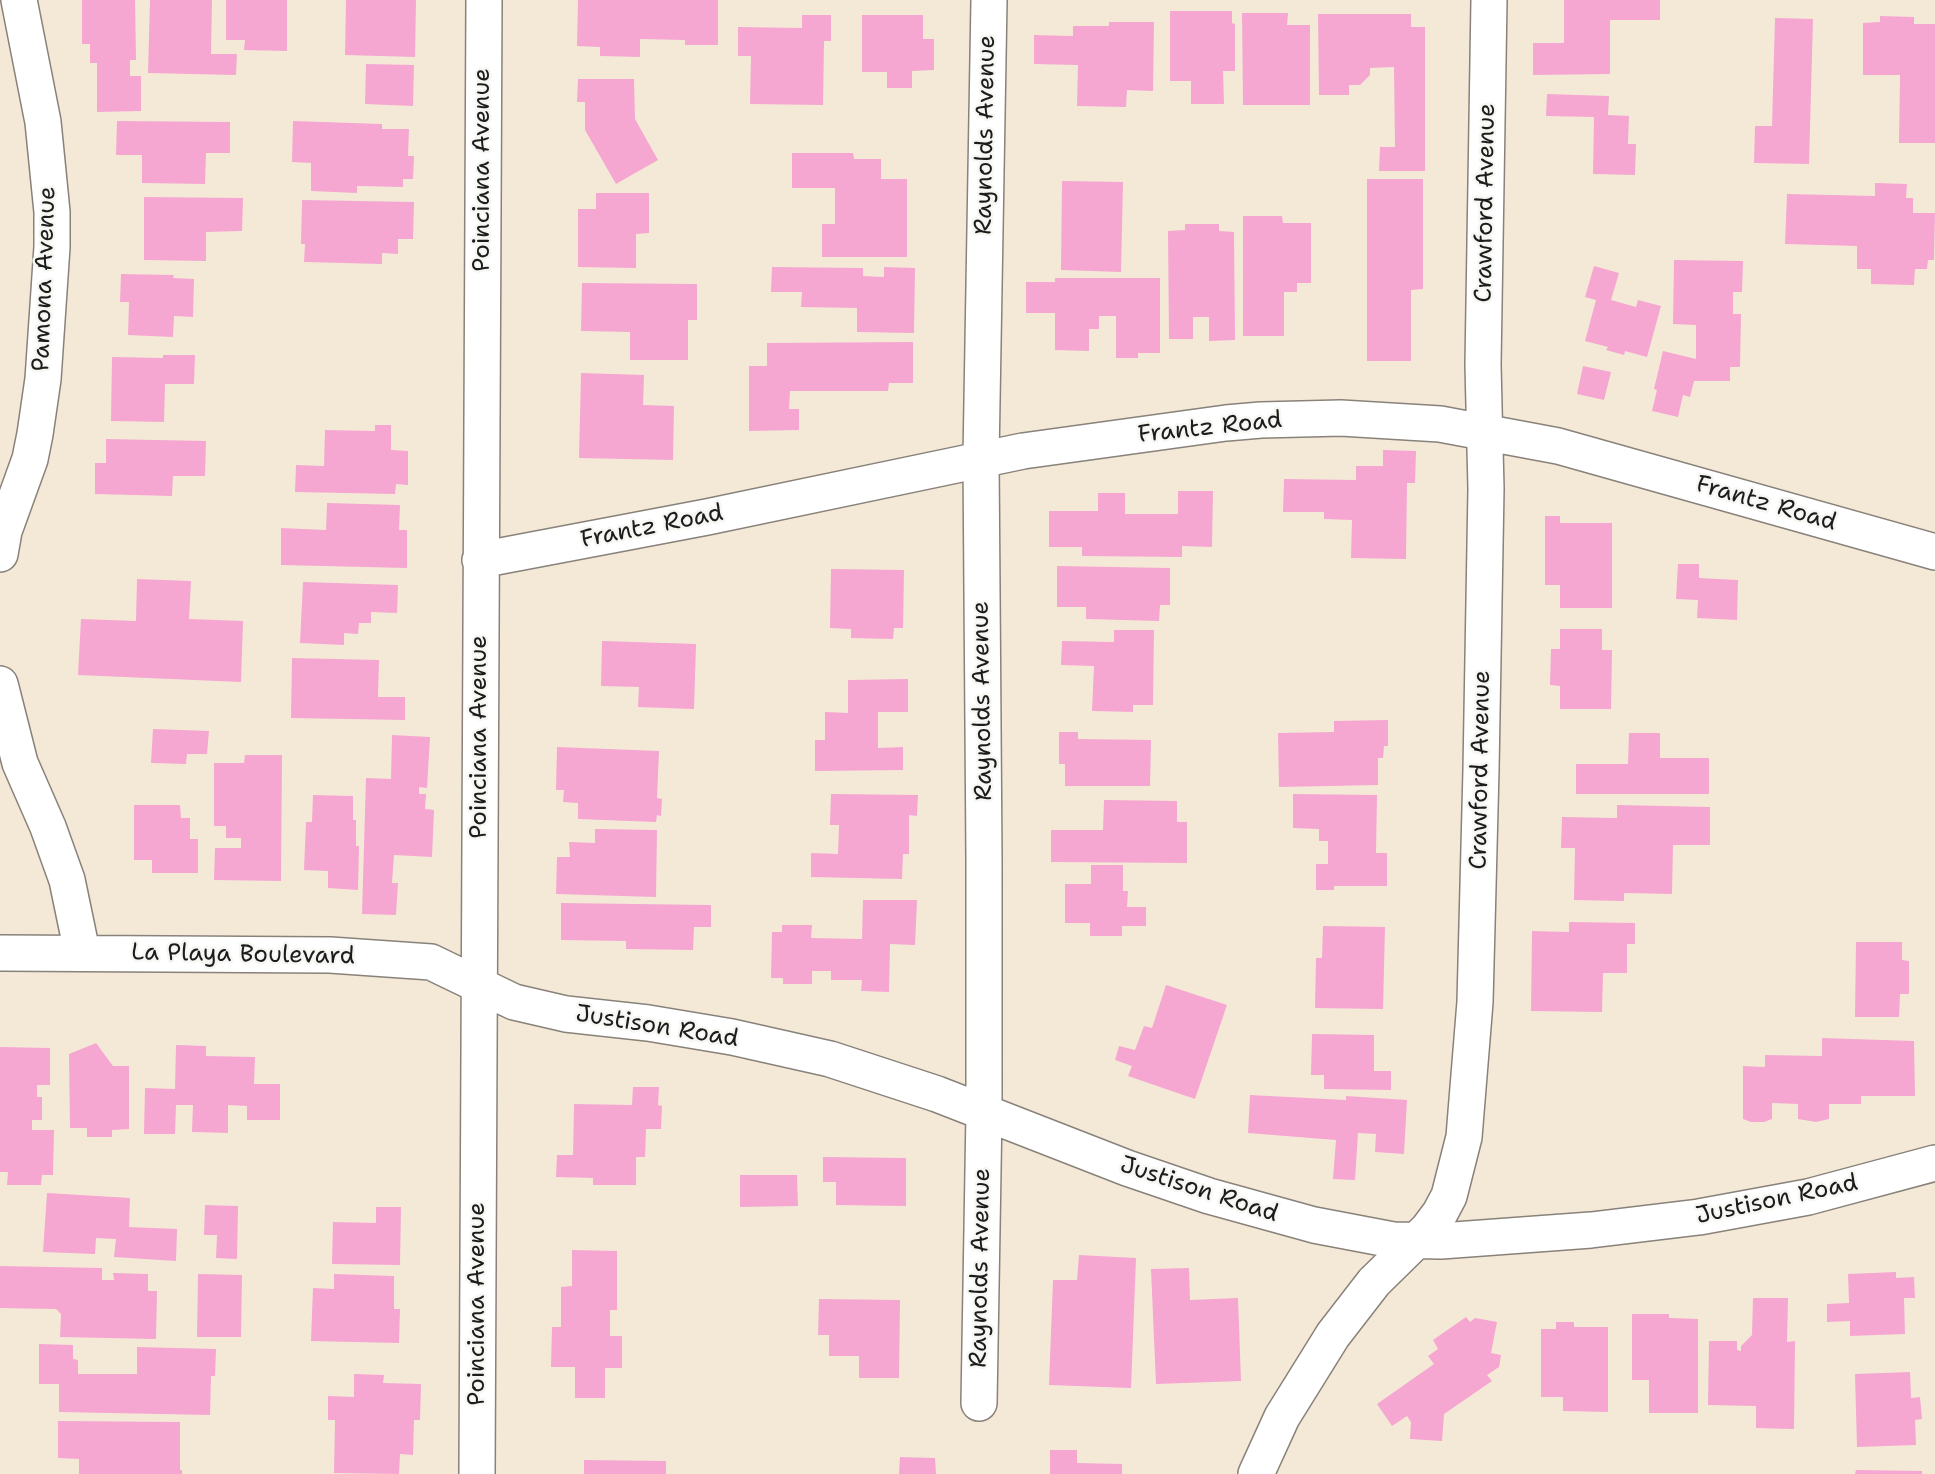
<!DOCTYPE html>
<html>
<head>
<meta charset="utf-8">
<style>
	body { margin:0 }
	canvas { display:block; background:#f4e9d7 }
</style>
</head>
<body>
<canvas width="1935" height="1474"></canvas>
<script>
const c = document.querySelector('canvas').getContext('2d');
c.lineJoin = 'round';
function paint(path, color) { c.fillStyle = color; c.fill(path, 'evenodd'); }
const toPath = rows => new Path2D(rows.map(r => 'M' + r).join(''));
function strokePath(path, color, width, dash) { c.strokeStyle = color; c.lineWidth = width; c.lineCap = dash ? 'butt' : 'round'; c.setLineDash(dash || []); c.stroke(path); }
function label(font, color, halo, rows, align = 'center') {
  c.font = font + ' "Shantell Sans",sans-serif'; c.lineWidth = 5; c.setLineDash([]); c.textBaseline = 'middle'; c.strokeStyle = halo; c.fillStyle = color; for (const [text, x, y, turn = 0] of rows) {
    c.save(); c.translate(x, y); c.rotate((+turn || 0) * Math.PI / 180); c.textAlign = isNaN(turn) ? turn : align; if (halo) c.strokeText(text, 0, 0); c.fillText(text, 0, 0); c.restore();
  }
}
paint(toPath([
	[82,0,135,0,136,60,130,60,130,76,141,76,141,111,97,112,97,63,90,63,90,44,82,44],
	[150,0,212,0,211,54,237,54,236,75,148,73],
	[226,0,287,0,287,51,244,50,245,40,226,40],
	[346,0,416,0,415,57,345,55],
	[578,0,718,0,718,45,685,45,685,40,640,39,640,57,600,56,600,47,577,46],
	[1564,0,1660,0,1660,20,1610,20,1610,74,1533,75,1533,43,1564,43],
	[1170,11,1232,11,1232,23,1235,24,1235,71,1223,71,1224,104,1191,104,1191,81,1170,81],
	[1242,13,1288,13,1287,25,1310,25,1310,105,1243,105],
	[1318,14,1411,14,1411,27,1425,27,1425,171,1379,171,1380,147,1395,147,1394,67,1370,68,1370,75,1360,85,1349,85,1349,95,1319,95],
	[802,15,831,15,831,41,824,41,823,105,750,104,751,56,738,56,738,27,802,28],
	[862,15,923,15,923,39,934,39,934,70,912,71,912,88,887,88,887,72,862,72],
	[1880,16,1914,17,1914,24,1935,24,1935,143,1899,143,1900,75,1863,75,1863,23,1880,22],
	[1775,18,1813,19,1809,164,1754,163,1755,126,1772,126],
	[1109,22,1154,22,1153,91,1127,90,1126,107,1077,106,1078,65,1034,64,1034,35,1073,36,1073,26,1109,26],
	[366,64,414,65,413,106,365,104],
	[578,79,634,79,635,119,658,160,616,184,585,130,585,102,577,102],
	[1547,94,1609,96,1608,115,1629,116,1628,144,1636,144,1635,175,1593,174,1594,117,1546,116],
	[117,121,230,122,230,153,206,153,205,184,142,183,142,155,116,155],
	[293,121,382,124,382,129,409,129,408,156,414,156,413,179,403,179,403,187,357,186,357,193,311,191,311,163,292,162],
	[792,153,853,153,854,159,881,159,881,179,907,179,907,257,822,257,822,224,835,224,835,188,792,188],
	[1367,179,1423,179,1423,289,1411,290,1411,361,1367,361],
	[1062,181,1123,182,1121,272,1061,270],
	[1875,183,1907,184,1906,198,1913,198,1913,213,1935,213,1934,260,1928,260,1927,269,1915,269,1914,285,1871,284,1871,269,1857,269,1857,246,1785,244,1787,194,1875,196],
	[596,193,649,193,649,233,636,234,636,268,578,267,578,209,596,209],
	[144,197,243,198,242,231,206,232,206,261,144,260],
	[302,200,414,202,413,239,398,239,398,254,382,253,382,264,304,262,305,244,301,244],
	[1243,216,1282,216,1283,223,1311,223,1311,283,1297,283,1297,292,1284,292,1284,336,1243,336],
	[1185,224,1219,224,1219,231,1234,232,1235,340,1209,341,1209,317,1193,317,1193,339,1169,339,1168,231,1185,230],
	[1674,260,1743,261,1742,292,1733,292,1733,314,1741,314,1740,367,1730,367,1730,381,1694,381,1690,397,1683,395,1678,417,1652,411,1657,390,1654,389,1663,351,1696,359,1696,325,1673,324],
	[1594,266,1619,273,1611,300,1636,307,1638,300,1661,306,1647,357,1625,351,1624,355,1606,350,1608,347,1585,341,1596,300,1585,297],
	[772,267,863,268,863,276,884,277,884,267,915,268,914,333,857,332,857,308,801,307,802,292,771,292],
	[121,274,174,275,173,278,194,279,193,317,174,316,173,337,128,335,129,302,120,302],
	[1055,278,1160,278,1160,353,1138,353,1138,358,1116,358,1116,316,1099,316,1099,329,1089,329,1089,351,1055,350,1055,313,1026,313,1026,282,1055,282],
	[582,283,697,284,697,320,688,320,688,360,630,360,630,332,581,331],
	[913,342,913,383,889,383,888,391,790,391,789,409,799,409,799,430,749,431,749,366,767,366,767,343],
	[163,355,195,355,194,384,165,384,164,422,111,421,112,357,163,358],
	[1583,366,1611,372,1604,400,1577,394],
	[581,373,644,375,643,405,674,406,673,460,579,458],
	[375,425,391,425,391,450,408,451,408,485,396,484,395,494,295,492,296,465,324,466,325,430,375,431],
	[106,439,206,441,205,476,173,476,172,496,95,494,95,463,106,463],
	[1383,450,1416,451,1415,483,1407,483,1406,559,1351,558,1352,520,1324,519,1324,512,1283,512,1284,479,1356,480,1356,466,1383,466],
	[1178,491,1213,491,1212,547,1182,546,1182,557,1082,556,1082,547,1049,547,1049,511,1098,511,1098,493,1125,493,1125,514,1178,514],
	[327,503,400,505,399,530,407,530,407,568,281,565,281,528,326,530],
	[1545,516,1560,516,1560,523,1612,523,1612,608,1560,608,1560,585,1545,585],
	[1678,564,1699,564,1699,578,1738,580,1737,620,1697,618,1698,600,1676,599],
	[1057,566,1170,568,1170,605,1160,605,1159,621,1086,619,1086,607,1057,607],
	[831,569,904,570,903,628,894,628,893,639,851,638,851,629,830,628],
	[137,579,191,581,189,619,243,621,241,682,78,675,81,619,136,621],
	[303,582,398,585,397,613,371,612,371,623,359,623,358,634,344,633,344,645,300,643],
	[1560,629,1602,629,1602,650,1612,650,1611,709,1560,709,1560,686,1550,685,1551,649,1560,649],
	[1114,630,1154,630,1153,705,1133,705,1133,712,1092,711,1094,666,1061,665,1062,641,1114,642],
	[602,641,696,644,694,709,638,707,639,687,601,686],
	[292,658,379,660,378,697,405,697,405,720,291,718],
	[908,679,908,712,878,712,878,748,903,747,903,770,815,771,815,740,825,740,825,712,848,713,848,680],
	[1388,720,1388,746,1384,746,1383,758,1378,758,1378,785,1279,787,1278,733,1334,732,1334,721],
	[153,729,209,731,207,754,187,754,186,764,151,763],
	[1059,732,1078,732,1078,739,1151,740,1150,786,1065,786,1065,764,1059,764],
	[1629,733,1660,733,1660,758,1709,758,1709,794,1576,794,1576,764,1628,764],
	[392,735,430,737,427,788,419,787,419,794,426,794,425,809,434,810,432,857,394,855,392,883,398,883,396,915,362,914,366,778,391,779],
	[557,747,659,751,657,798,662,799,661,816,657,815,656,822,578,819,578,803,563,802,564,790,556,790],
	[245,755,282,755,281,881,214,880,215,848,241,848,241,838,226,838,226,826,214,826,214,763,244,763],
	[831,794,918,795,917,816,909,815,909,854,903,854,902,879,811,877,811,853,838,854,839,825,830,825],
	[1293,794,1377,795,1376,853,1387,853,1387,886,1334,886,1334,890,1316,890,1316,864,1328,864,1328,841,1319,841,1319,829,1293,828],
	[313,795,353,796,353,820,356,820,356,846,359,846,358,890,328,888,328,871,304,870,306,822,312,822],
	[1104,800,1177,801,1177,822,1187,822,1187,863,1051,862,1051,830,1103,830],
	[134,805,180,805,181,818,190,818,190,839,198,839,198,873,152,873,152,860,134,860],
	[1617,805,1710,807,1710,845,1673,845,1672,894,1624,893,1624,901,1574,900,1575,848,1561,848,1562,817,1617,818],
	[595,829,657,830,656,897,556,894,557,857,570,857,569,842,595,843],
	[1091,865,1123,865,1123,891,1128,891,1127,907,1146,907,1146,926,1122,926,1122,936,1090,936,1090,923,1065,923,1065,884,1091,884],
	[863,900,917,900,915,945,890,944,889,992,861,991,862,980,831,980,831,971,812,971,812,984,783,984,783,978,771,978,772,932,782,932,782,925,812,925,811,938,862,939],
	[561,903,711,905,711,927,694,927,693,950,626,949,626,941,561,940],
	[1569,922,1635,923,1635,944,1627,944,1627,973,1603,973,1602,1012,1531,1011,1532,931,1569,932],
	[1323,926,1385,927,1383,1009,1315,1008,1316,958,1322,958],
	[1856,942,1902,942,1902,960,1909,961,1909,994,1900,994,1899,1017,1855,1017],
	[1166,985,1227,1005,1195,1099,1128,1076,1132,1066,1115,1060,1119,1046,1135,1050,1144,1026,1152,1028],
	[1312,1034,1374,1035,1374,1071,1391,1071,1391,1090,1324,1089,1324,1075,1311,1075],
	[1822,1038,1914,1041,1915,1096,1861,1096,1861,1104,1829,1104,1829,1119,1816,1122,1798,1119,1798,1104,1772,1103,1772,1119,1764,1122,1751,1122,1743,1119,1743,1066,1765,1067,1765,1055,1822,1056],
	[96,1043,113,1066,129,1066,129,1129,112,1130,112,1137,87,1137,87,1128,70,1128,69,1054],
	[176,1045,206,1046,206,1056,255,1057,254,1084,280,1084,280,1120,247,1120,247,1106,228,1105,228,1133,192,1132,193,1105,176,1105,175,1134,144,1134,145,1088,175,1089],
	[0,1047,50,1048,50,1085,37,1085,37,1097,42,1097,42,1120,32,1120,32,1130,54,1130,53,1175,42,1175,41,1185,7,1185,8,1172,0,1172],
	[633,1087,659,1087,658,1105,662,1106,661,1129,646,1129,645,1157,636,1157,636,1185,593,1185,593,1178,556,1177,557,1155,573,1155,574,1104,632,1105],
	[1250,1095,1346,1100,1346,1096,1407,1100,1404,1154,1375,1152,1376,1134,1358,1133,1355,1180,1333,1179,1336,1140,1248,1133],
	[823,1157,906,1158,906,1206,836,1205,836,1182,823,1182],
	[740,1175,797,1175,798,1206,740,1207],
	[47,1193,130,1198,129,1227,177,1229,176,1261,114,1257,116,1239,96,1238,95,1254,43,1252],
	[205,1205,238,1206,237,1259,216,1258,217,1235,204,1235],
	[376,1207,401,1207,400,1265,332,1264,333,1222,376,1223],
	[572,1250,617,1251,617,1310,610,1310,610,1336,622,1336,622,1368,605,1368,605,1398,575,1398,575,1367,551,1367,552,1327,561,1327,561,1287,572,1286],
	[1079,1255,1136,1258,1131,1388,1049,1385,1053,1280,1077,1280],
	[0,1266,102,1268,102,1280,114,1280,113,1273,148,1274,148,1291,157,1291,156,1339,60,1337,61,1314,56,1309,0,1308],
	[1189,1268,1190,1300,1238,1298,1241,1381,1156,1384,1151,1269],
	[1896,1272,1896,1278,1914,1277,1915,1298,1904,1298,1905,1334,1850,1336,1850,1321,1827,1322,1827,1304,1849,1303,1848,1274],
	[198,1274,242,1275,241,1337,197,1337],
	[334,1274,394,1276,394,1309,400,1309,399,1343,311,1341,313,1288,334,1289],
	[1753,1298,1788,1298,1787,1342,1795,1341,1794,1429,1756,1428,1756,1406,1708,1405,1709,1341,1737,1341,1737,1350,1741,1351,1741,1346,1752,1335],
	[819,1299,900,1300,899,1378,859,1378,859,1356,829,1356,829,1335,818,1335],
	[1632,1314,1669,1314,1669,1318,1698,1319,1698,1413,1649,1413,1649,1380,1632,1380],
	[1466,1317,1470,1322,1475,1318,1497,1322,1491,1353,1501,1355,1499,1367,1487,1375,1492,1381,1444,1414,1442,1441,1410,1439,1411,1422,1407,1416,1392,1426,1377,1404,1434,1364,1428,1356,1438,1349,1433,1340],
	[1556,1322,1574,1322,1574,1327,1608,1327,1608,1412,1563,1411,1563,1397,1541,1397,1541,1329,1556,1329],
	[39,1344,73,1345,73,1359,78,1360,78,1374,137,1374,137,1347,216,1349,215,1376,211,1376,210,1415,59,1412,59,1384,39,1384],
	[1910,1372,1911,1398,1920,1397,1922,1419,1915,1420,1916,1445,1857,1447,1855,1374],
	[354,1374,384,1375,383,1383,421,1384,420,1420,414,1420,413,1455,400,1454,399,1474,334,1473,335,1420,328,1420,328,1396,354,1397],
	[58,1421,180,1422,180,1470,182,1470,182,1474,79,1474,79,1459,58,1458],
	[1050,1450,1077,1450,1077,1463,1122,1464,1122,1474,1050,1474],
	[900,1457,935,1458,936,1474,899,1474],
	[584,1460,666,1461,666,1474,584,1474],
	[1856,1470,1922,1471,1922,1474,1855,1474]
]), '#f5a7d2');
const minor = toPath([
	[0,554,4,531,30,459,35,434,43,379,52,247,52,212,43,122,19,0],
	[480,560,707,517,1023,451,1226,423,1261,420,1341,418,1440,424,1558,446,1935,552],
	[0,684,20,763,48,827,67,880,82,952],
	[0,953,330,955,431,962,514,1002,566,1014,648,1023,732,1037,830,1059,937,1094,1127,1168,1209,1196,1314,1225,1393,1240,1441,1241,1591,1230,1699,1217,1808,1197,1935,1163],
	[979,1403,984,1112,984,860,981,458,989,0],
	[477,1474,484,0],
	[1256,1474,1282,1417,1333,1335,1374,1282,1428,1229,1440,1213,1449,1196,1464,1137,1475,1002,1481,770,1486,489,1483,365,1489,0]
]);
strokePath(minor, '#88827a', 38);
strokePath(minor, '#fff', 35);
label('24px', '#1c1c1c', '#f6f6f2', [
	["Raynolds Avenue",986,135,-89],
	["Poinciana Avenue",483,170,-90],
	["Crawford Avenue",1486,203,-89],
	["Pamona Avenue",45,279,-88],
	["Frantz Road",1210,428,-6],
	["Frantz Road",1766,504,16],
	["Frantz Road",652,527,-11],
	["Raynolds Avenue",983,701,-91],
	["Poinciana Avenue",480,737,-90],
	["Crawford Avenue",1481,770,-89],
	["La Playa Boulevard",243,955,1],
	["Justison Road",657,1027,9],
	["Justison Road",1199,1190,18],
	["Justison Road",1777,1200,-12],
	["Raynolds Avenue",981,1268,-89],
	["Poinciana Avenue",478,1304,-90]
]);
</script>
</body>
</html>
